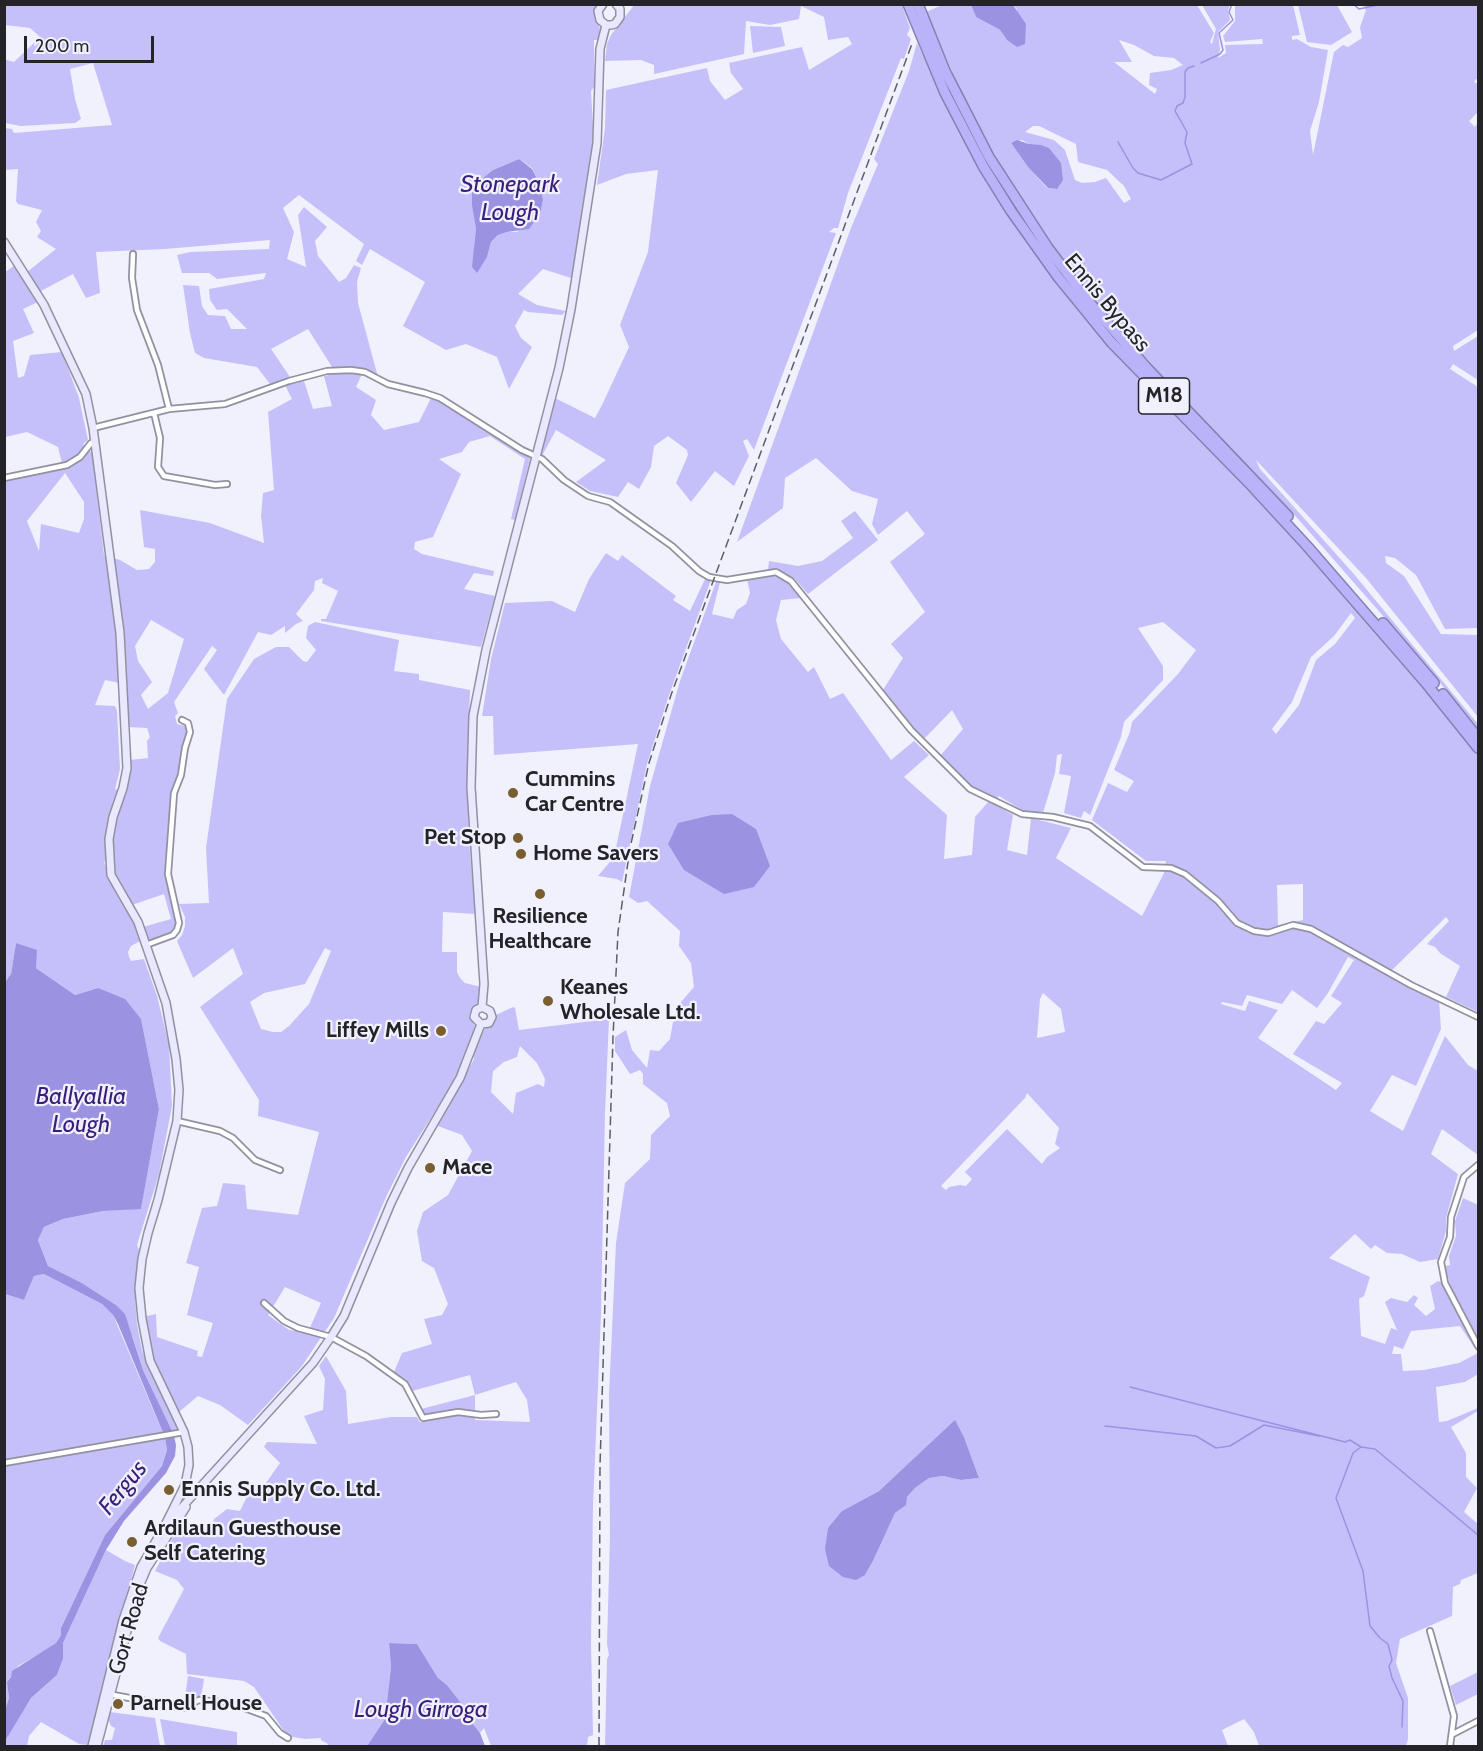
<!DOCTYPE html>
<html>
<head>
<meta charset="utf-8">
<style>
	body { margin:0 }
	#map { position:relative; width:1483px; height:1751px; overflow:hidden; background:#f1f0fd; font-family:Cabin,sans-serif }
	canvas { display:block }
	.frame { position:absolute; inset:0; border:6px solid #232328; pointer-events:none }
	.scale { position:absolute; left:24px; top:36px; width:130px; height:27px; box-sizing:border-box; border:3px solid #232328; border-top:0; padding-left:8px; font-size:18px; line-height:21px; white-space:nowrap; color:#232328; -webkit-text-stroke:4px #f1f0fd; paint-order:stroke }
</style>
</head>
<body>
<div id="map">
<canvas width="1483" height="1751"></canvas>
<div class="frame"></div>
<div class="scale">200 m</div>
</div>
<script>
const c = document.querySelector('canvas').getContext('2d');
c.lineJoin = 'round';
function paint(path, color) { c.fillStyle = color; c.fill(path, 'evenodd'); }
const toPath = rows => new Path2D(rows.map(r => 'M' + r).join(''));
function strokePath(path, color, width, dash) { c.strokeStyle = color; c.lineWidth = width; c.lineCap = dash ? 'butt' : 'round'; c.setLineDash(dash || []); c.stroke(path); }
function label(font, color, halo, rows, align = 'center') {
  c.font = font + ' Cabin,sans-serif'; c.lineWidth = 4.5; c.setLineDash([]); c.textBaseline = 'middle'; c.strokeStyle = halo; c.fillStyle = color; for (const [text, x, y, turn = 0] of rows) {
    c.save(); c.translate(x, y); c.rotate((+turn || 0) * Math.PI / 180); c.textAlign = isNaN(turn) ? turn : align; if (halo) c.strokeText(text, 0, 0); c.fillText(text, 0, 0); c.restore();
  }
}
paint(toPath([
	[635,4,902,5,910,28,907,35,911,39,904,59,901,58,848,193,838,228,834,228,829,232,836,233,754,450,747,439,743,441,749,456,734,486,715,471,691,502,676,483,688,455,687,450,668,436,654,446,651,467,639,489,628,482,618,497,590,491,576,482,606,460,556,430,542,456,540,456,555,398,595,418,602,405,629,347,620,325,648,252,658,170,626,174,597,185,605,128,606,90,707,68,710,81,725,100,743,89,731,73,729,63,802,47,809,70,852,44,848,37,828,40,824,17,801,6,799,19,770,25,746,21,744,54,654,74,654,65,641,60,605,61,607,44,611,35],
	[5,5,597,5,595,13,600,29,598,40,594,40,594,87,591,91,594,144,584,209,571,278,543,269,518,294,537,305,566,311,562,315,528,312,524,310,515,326,521,338,532,347,509,389,497,357,466,344,446,350,403,326,425,282,370,249,362,265,356,261,364,244,299,195,283,208,294,232,287,259,306,267,298,215,304,207,327,227,315,241,318,256,339,282,346,278,354,265,361,268,357,282,358,303,378,377,353,368,332,367,308,329,271,349,290,377,270,384,257,367,204,358,195,353,190,333,183,285,199,286,202,306,208,315,225,316,231,329,247,329,227,309,217,310,210,300,209,289,264,279,266,273,217,279,209,273,182,273,177,255,190,252,269,249,270,240,165,249,96,252,100,293,86,298,73,274,39,292,27,272,56,249,37,237,41,231,36,222,42,210,18,204,16,201,18,169,5,170,5,128,12,129,14,133,112,125,93,63,70,69,75,99,81,119,75,123,21,126,5,123,4,59,14,62,40,37,30,28,5,25],
	[519,159,532,168,540,184,543,200,540,214,517,232,507,232,498,235,491,242,487,257,474,249,476,228,493,170],
	[942,5,971,5,976,17,1000,30,1007,40,1017,9,1013,5,1197,5,1214,33,1210,42,1212,44,1216,29,1202,5,1230,5,1228,10,1230,20,1218,32,1220,50,1218,58,1226,53,1225,45,1263,44,1262,39,1225,42,1223,36,1235,21,1235,5,1293,5,1300,35,1292,36,1292,40,1297,39,1311,47,1328,50,1319,102,1310,131,1313,155,1334,52,1343,45,1348,47,1362,38,1360,27,1366,10,1363,5,1478,5,1478,80,1476,79,1474,82,1478,84,1478,112,1469,121,1475,127,1478,122,1478,330,1453,346,1454,351,1478,336,1478,380,1453,364,1450,369,1478,387,1478,628,1445,629,1416,575,1395,558,1385,556,1386,563,1404,576,1441,634,1478,635,1478,717,1366,578,1256,460,1260,469,1353,573,1478,724,1478,730,1419,657,1299,520,1127,338,1119,322,1114,325,1063,261,992,153,960,90,926,12],
	[1119,40,1134,45,1154,56,1174,58,1183,65,1171,70,1150,73,1149,85,1157,89,1155,94,1114,62,1132,62],
	[1033,126,1039,126,1076,144,1078,162,1107,170,1124,186,1131,199,1124,203,1106,178,1095,182,1082,183,1075,180,1065,150,1054,140,1025,132],
	[1022,140,1029,144,1057,189,1047,188,1028,167,1011,143],
	[1298,5,1337,5,1352,32,1331,45,1307,42],
	[750,26,781,27,785,46,753,53],
	[917,43,964,141,990,185,1026,242,1079,312,1122,361,1276,519,1444,713,1478,755,1478,1012,1446,997,1460,966,1440,953,1435,947,1427,944,1449,921,1446,917,1388,974,1439,1000,1441,1029,1416,1086,1392,1075,1370,1111,1403,1131,1445,1036,1468,1065,1478,1071,1478,1155,1442,1129,1431,1154,1458,1174,1446,1218,1446,1231,1438,1259,1420,1262,1402,1254,1387,1253,1375,1245,1371,1249,1355,1234,1329,1258,1370,1277,1364,1296,1359,1299,1361,1336,1385,1344,1391,1328,1397,1330,1385,1302,1391,1298,1407,1302,1414,1295,1418,1298,1414,1305,1426,1316,1435,1309,1430,1286,1438,1281,1450,1285,1445,1266,1450,1265,1449,1256,1456,1236,1455,1221,1463,1198,1478,1205,1478,1374,1465,1382,1436,1387,1439,1422,1447,1421,1478,1408,1478,1411,1451,1427,1466,1453,1466,1477,1477,1488,1464,1512,1478,1524,1478,1573,1461,1580,1460,1584,1453,1587,1452,1616,1400,1639,1396,1663,1408,1698,1408,1739,1406,1746,1259,1746,1254,1732,1244,1719,1222,1730,1228,1746,605,1746,607,1659,609,1655,607,1644,610,1536,609,1395,616,1243,625,1183,650,1159,651,1135,670,1116,667,1103,643,1084,643,1074,640,1070,630,1074,615,1051,615,1037,626,1030,632,1050,647,1068,650,1050,659,1051,670,1039,673,1022,681,1019,681,1002,694,987,691,963,679,946,680,931,647,901,638,903,629,897,650,786,680,681,716,582,720,582,712,614,733,619,737,610,746,604,750,593,747,579,763,575,776,575,790,582,801,598,781,600,776,620,781,639,808,672,814,667,830,699,843,693,891,760,914,741,929,755,904,777,947,815,944,859,972,855,975,817,989,801,1013,815,1007,850,1027,855,1031,818,1071,828,1056,858,1142,916,1164,873,1166,861,1146,861,1092,820,1108,783,1127,792,1134,781,1114,770,1130,732,1132,722,1178,674,1196,650,1163,622,1138,628,1163,666,1163,680,1124,722,1121,737,1090,815,1084,811,1081,818,1064,813,1071,776,1059,774,1062,754,1057,755,1055,773,1043,813,1025,812,999,796,996,800,971,787,940,756,963,729,952,710,924,739,909,724,883,690,903,658,891,644,925,612,890,562,925,534,907,511,878,535,872,524,878,499,852,491,816,458,785,478,783,508,737,542,851,228,878,164,874,159,909,71],
	[1351,613,1355,618,1335,644,1316,660,1299,705,1276,734,1272,729,1292,702,1311,657,1334,636],
	[1303,884,1303,920,1278,925,1277,885],
	[1348,957,1354,960,1331,996,1342,1003,1324,1024,1316,1021,1293,1054,1342,1083,1336,1090,1258,1038,1278,1010,1249,1001,1245,1011,1221,1004,1222,1002,1242,1006,1247,995,1282,1004,1292,990,1317,1008,1328,993],
	[1043,993,1061,1009,1065,1032,1037,1038,1040,999],
	[1027,1093,1059,1128,1055,1144,1060,1148,1047,1157,1042,1164,1007,1129,965,1172,972,1179,966,1186,960,1185,949,1187,946,1190,941,1186,1025,1098],
	[1460,1326,1478,1353,1459,1363,1424,1370,1403,1371,1401,1354,1392,1354,1394,1346,1403,1349,1411,1331],
	[955,1421,964,1437,979,1478,961,1480,943,1476,929,1478,915,1488,907,1497,905,1505,895,1513,873,1561,865,1575,842,1511,879,1491],
	[15,265,27,281,38,302,23,309,34,333,13,341,18,378,24,376,30,355,62,352,79,398,88,440,83,444,92,453,104,555,120,560,137,570,149,569,155,562,155,549,144,547,140,510,210,523,264,543,261,516,263,493,274,490,268,412,292,399,285,385,304,381,313,409,332,406,324,376,342,373,362,374,356,387,376,400,371,415,384,430,419,422,432,396,527,455,530,459,515,520,511,519,525,459,490,436,469,442,462,452,439,459,461,474,433,537,415,542,414,549,422,554,494,571,493,576,474,573,464,589,495,596,481,647,321,621,321,619,326,619,338,591,322,583,323,578,315,581,314,590,296,614,303,621,296,624,285,633,285,626,271,635,258,632,224,695,204,669,217,650,212,646,174,702,178,713,175,716,177,724,185,726,189,732,182,753,179,775,173,787,170,801,165,874,167,885,177,918,177,923,172,933,152,941,148,940,143,927,171,919,164,894,132,905,114,874,111,860,104,862,115,890,132,913,142,940,131,946,128,952,129,957,131,961,144,959,157,996,169,1045,172,1106,159,1174,137,1245,139,1250,135,1297,137,1324,142,1350,152,1376,178,1427,178,1431,173,1433,143,1370,133,1338,116,1305,82,1283,48,1266,38,1240,44,1227,63,1219,103,1211,141,1208,159,1109,141,1020,98,988,75,995,36,968,16,943,11,974,5,984,4,481,63,468,58,447,27,432,5,437,5,272],
	[65,473,84,502,84,519,79,533,41,524,39,551,27,521],
	[151,620,184,639,168,693,148,709,141,695,152,682,138,661,135,646],
	[105,680,125,684,128,727,147,728,150,737,147,741,148,758,130,760,124,792,115,789,120,769,117,711,115,706,95,705],
	[855,511,878,540,808,594,795,579,780,571,768,569,769,561,798,566,822,561,853,538,841,521],
	[606,553,618,561,622,555,676,596,673,600,690,611,706,577,711,580,669,695,647,764,622,882,617,879,598,876,614,857,638,744,494,755,493,716,482,716,491,659,505,603,552,601,575,612,589,579],
	[315,622,399,640,394,671,419,674,419,680,470,690,467,786,470,854,476,914,443,912,442,952,457,952,457,972,460,978,465,983,481,987,479,1003,471,1010,469,1016,476,1028,467,1055,453,1083,406,1157,386,1197,334,1318,302,1366,248,1425,220,1405,198,1396,179,1412,151,1356,147,1337,147,1316,156,1314,157,1337,198,1351,197,1356,202,1357,213,1323,187,1315,199,1267,186,1263,202,1208,217,1206,223,1183,245,1185,247,1209,298,1215,319,1132,258,1116,259,1100,200,1007,243,974,233,948,193,978,177,941,182,935,185,926,185,917,179,904,209,903,206,848,227,699,254,659,276,647,289,647,303,661,307,662,316,650,306,638,308,626],
	[325,948,331,951,309,1004,289,1026,281,1032,273,1032,261,1029,250,1002,264,993,305,984],
	[285,1287,321,1303,308,1332,289,1330,268,1315],
	[513,1007,515,1008,519,1030,609,1019,605,1113,601,1314,593,1505,591,1642,593,1735,588,1737,587,1746,491,1746,484,1728,480,1733,469,1719,465,1708,447,1685,438,1678,417,1644,389,1643,391,1667,385,1719,367,1746,327,1746,328,1744,321,1740,321,1738,305,1739,293,1737,284,1731,254,1687,244,1681,187,1674,186,1654,160,1641,158,1638,184,1589,177,1580,155,1571,180,1524,209,1533,214,1519,227,1509,240,1511,252,1486,261,1490,280,1463,264,1447,267,1442,317,1444,304,1416,323,1410,325,1379,319,1366,326,1356,346,1391,348,1424,391,1417,417,1417,420,1422,431,1420,425,1416,421,1409,475,1395,470,1375,412,1391,408,1381,394,1372,402,1353,432,1344,424,1319,442,1315,448,1304,434,1268,422,1261,417,1231,423,1212,448,1195,472,1151,462,1135,438,1126,474,1059,473,1054,484,1030,496,1015],
	[520,1046,537,1063,545,1079,544,1087,538,1084,516,1093,513,1114,491,1092,493,1071,504,1062,517,1057],
	[516,1382,527,1400,530,1422,475,1420,475,1395],
	[44,1274,102,1304,113,1315,163,1433,5,1460,5,1294,24,1300,34,1276],
	[165,1438,167,1450,162,1466,105,1535,61,1628,61,1635,56,1643,47,1650,18,1666,7,1682,9,1698,5,1710,5,1465],
	[106,1550,125,1561,135,1565,89,1745,79,1744,41,1722,29,1736,27,1746,5,1746,5,1741,10,1731,31,1698,57,1675,63,1659,63,1643],
	[1478,1672,1478,1694,1456,1705,1450,1686],
	[188,1676,204,1679,201,1698,194,1699,184,1705],
	[110,1712,155,1718,160,1746,103,1746,105,1740,112,1740,115,1728,111,1726,108,1719],
	[160,1719,237,1732,237,1746,165,1746]
]), '#c5c0fa');
paint(toPath([
	[971,5,1013,5,1026,24,1025,44,1017,47,1007,40,1000,30,976,17],
	[1017,140,1029,144,1041,145,1049,148,1061,163,1063,180,1057,189,1048,188,1028,167,1011,143],
	[519,159,532,169,540,184,543,200,540,214,529,229,507,232,498,235,491,242,487,257,477,273,472,267,476,228,472,205,472,192,480,181,493,170],
	[732,814,756,829,770,866,754,887,724,894,684,870,668,844,678,823,712,815],
	[16,943,37,950,36,968,75,995,98,988,125,999,141,1019,159,1109,141,1209,103,1211,63,1219,44,1227,38,1240,48,1266,82,1283,116,1305,125,1314,143,1370,173,1433,164,1435,118,1324,113,1315,102,1304,44,1274,34,1276,24,1300,5,1294,4,984,11,974],
	[955,1420,964,1437,979,1478,961,1480,943,1476,929,1478,915,1488,907,1497,906,1505,895,1513,873,1561,865,1575,856,1580,843,1577,829,1566,825,1549,828,1528,842,1511,879,1491],
	[174,1436,176,1445,175,1456,166,1473,124,1521,106,1550,63,1643,63,1659,57,1675,31,1698,5,1741,5,1710,9,1698,7,1682,11,1677,12,1671,56,1643,61,1635,61,1628,105,1535,162,1466,167,1450,165,1438],
	[389,1643,417,1644,438,1678,447,1685,465,1708,469,1719,480,1733,485,1746,367,1746,385,1719,391,1667]
]), '#9c92e2');
strokePath(toPath([
	[1353,4,1359,9,1383,4],
	[1201,63,1220,54,1223,50,1219,33,1233,20,1229,12,1232,4],
	[1118,142,1133,168,1138,173,1161,180,1192,164,1185,143,1187,132,1175,111,1177,106,1183,103,1185,97,1185,72,1188,68,1194,66],
	[1130,1387,1345,1442,1350,1440,1361,1447,1375,1449,1478,1535],
	[1105,1426,1196,1436,1216,1448,1230,1446,1264,1425,1319,1436],
	[1361,1447,1353,1453,1336,1498,1363,1571,1370,1626,1380,1638,1388,1644,1392,1660,1389,1666,1392,1678,1403,1701,1402,1727]
]), '#9c92e2', 1.5);
const street = toPath([
	[133,254,132,278,137,310,158,365,169,409],
	[154,413,160,438,158,467,164,476,215,485,227,484],
	[93,428,169,409,225,404,289,381,327,371,351,370,365,372,388,384,425,393,440,398,522,450,542,459,564,480,588,496,610,502,672,546,699,571,709,577,727,580,776,572,791,581,911,730,970,789,1022,814,1053,817,1090,826,1143,867,1171,868,1185,874,1218,901,1237,923,1254,931,1268,933,1293,925,1311,929,1411,985,1478,1017],
	[4,478,67,465,80,457,91,443,93,444],
	[146,945,173,935,177,930,179,923,168,874,174,793,181,775,185,748,190,732,188,723,182,720],
	[177,1121,220,1131,233,1138,255,1160,280,1170],
	[1478,1165,1464,1177,1451,1217,1450,1237,1441,1262,1445,1283,1478,1346],
	[264,1303,284,1321,298,1328,331,1337,366,1356,405,1384,423,1418,458,1412,481,1415,496,1414],
	[4,1463,184,1432],
	[1430,1631,1454,1716,1450,1746],
	[108,1694,183,1708,199,1700,231,1703,266,1716,280,1733,288,1738],
	[1453,1734,1478,1721]
]);
const secondary = toPath([
	[603,4,598,11,600,20,606,25,611,25,615,24,620,17,620,9,616,4],
	[4,242,44,305,86,394,93,428,120,633,127,768,123,788,113,817,109,839,111,875,138,922,166,1003,176,1059,179,1090,177,1121,158,1200,148,1233,142,1259,139,1288,142,1319,150,1361,184,1432,188,1447,189,1465,185,1485,164,1527],
	[481,1024,474,1017,476,1010,482,1007,484,984,471,787,473,716,486,650,559,368,571,309,597,143,600,49,606,25],
	[481,1024,489,1023,492,1017,490,1011,482,1007],
	[92,1746,123,1620,141,1567,164,1527,313,1363,331,1337,344,1316,391,1203,408,1168,460,1078,481,1024],
	[97,1746,138,1589,147,1568,186,1507]
]);
const highway = toPath([
	[908,4,945,93,983,166,1011,211,1058,277,1111,342,1249,483,1307,546,1425,682,1478,748],
	[918,4,945,71,989,157,1048,248,1089,302,1146,367,1288,516],
	[1383,623,1434,683],
	[1443,694,1478,738]
]);
strokePath(street, '#9291a0', 8);
strokePath(secondary, '#9291a0', 10);
strokePath(highway, '#8581b0', 12);
strokePath(street, '#fff', 4.5);
strokePath(secondary, '#eae8fe', 7);
strokePath(highway, '#bab3fa', 9);
strokePath(toPath([
	[599,1746,600,1466,613,1037,618,932,630,848,649,763,671,695,913,41]
]), '#5f5e66', 1.5, [9, 4.5]);
for (const [x, y, r, color] of [
	[513,793,6,"#795e30"],
	[518,838,6,"#795e30"],
	[521,854,6,"#795e30"],
	[540,894,6,"#795e30"],
	[548,1001,6,"#795e30"],
	[441,1031,6,"#795e30"],
	[430,1168,6,"#795e30"],
	[169,1490,6,"#795e30"],
	[132,1542,6,"#795e30"],
	[118,1704,6,"#795e30"]
]) { const dot = new Path2D(); dot.arc(x, y, r, 0, 2 * Math.PI); c.fillStyle = color; c.fill(dot); strokePath(dot, '#f1f0fd', 2); }
for (const [x, y, w] of [
	[1164,396,51]
]) { const box = new Path2D(); box.roundRect(x - w / 2, y - 18, w, 36, 4.5); c.fillStyle = '#f1f0fd'; c.fill(box); strokePath(box, '#232328', 1.5); }
label('bold 21px', '#232328', null, [
	["M18",1164,396]
]);
label('22px', '#232328', '#f1f0fd', [
	["Ennis Bypass",1107,303,50],
	["Gort Road",129,1629,-74]
]);
label('bold 22px', '#232328', '#f1f0fd', [
	["Cummins",525,780],
	["Car Centre",525,805],
	["Pet Stop",506,838,"right"],
	["Home Savers",533,854],
	["Resilience",540,917,"center"],
	["Healthcare",540,942,"center"],
	["Keanes",560,988],
	["Wholesale Ltd.",560,1013],
	["Liffey Mills",429,1031,"right"],
	["Mace",442,1168],
	["Ennis Supply Co. Ltd.",181,1490],
	["Ardilaun Guesthouse",144,1529],
	["Self Catering",144,1554],
	["Parnell House",130,1704]
], 'left');
label('italic 24px', '#381e7a', '#f1f0fd', [
	["Stonepark",510,185],
	["Lough",510,213],
	["Ballyallia",81,1097],
	["Lough",81,1125],
	["Fergus",123,1488,-51],
	["Lough Girroga",421,1710]
]);
</script>
</body>
</html>
